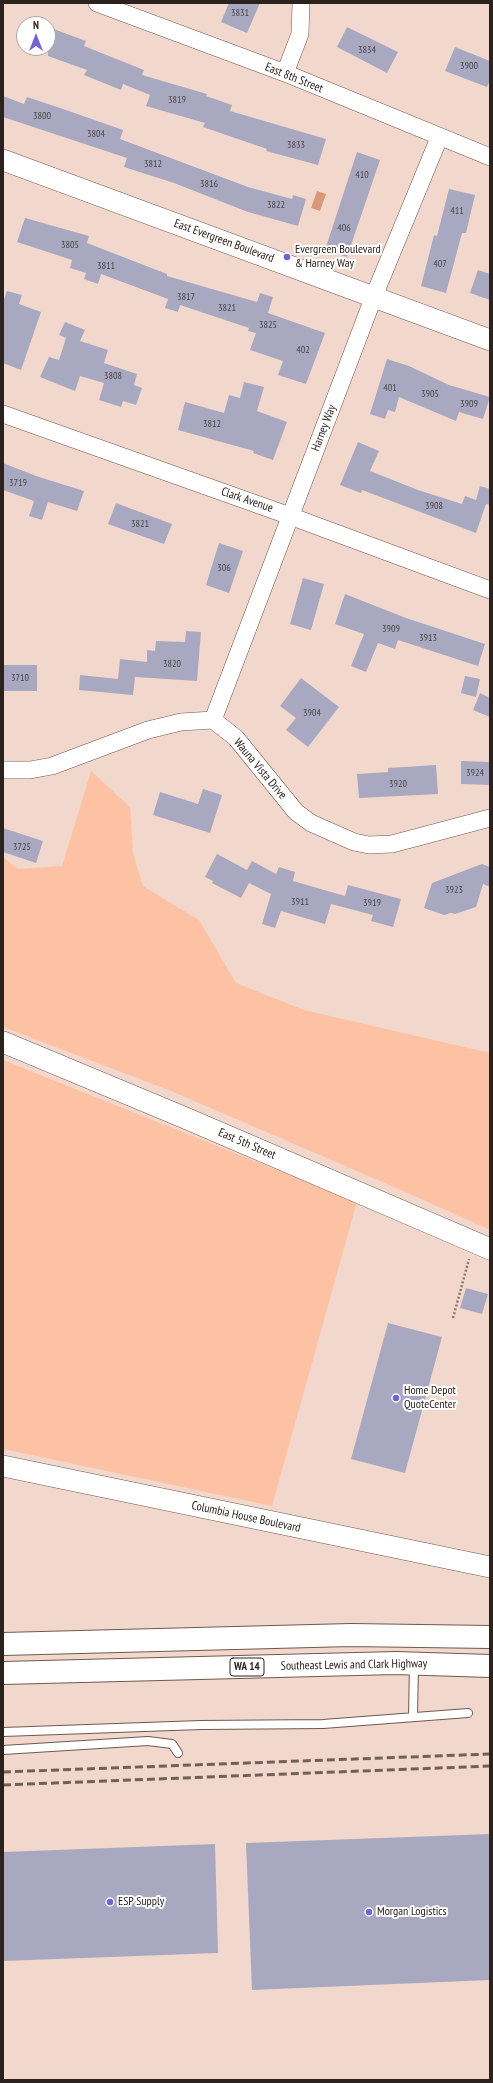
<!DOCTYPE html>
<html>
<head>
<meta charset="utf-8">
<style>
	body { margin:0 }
	#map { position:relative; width:493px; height:2083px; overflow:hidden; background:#f2d8cc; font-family:"PT Sans Narrow",sans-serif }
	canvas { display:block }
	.frame { position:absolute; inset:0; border:4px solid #2c221d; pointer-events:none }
	.north { position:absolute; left:16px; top:16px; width:40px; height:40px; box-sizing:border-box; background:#fff; border:1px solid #aba7a5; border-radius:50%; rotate:0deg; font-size:11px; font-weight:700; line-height:16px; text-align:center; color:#2c221d }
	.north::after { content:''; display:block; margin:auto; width:14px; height:18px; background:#6f63dd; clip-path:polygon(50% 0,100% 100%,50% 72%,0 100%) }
</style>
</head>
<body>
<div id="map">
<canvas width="493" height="2083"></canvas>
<div class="frame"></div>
<div class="north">N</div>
</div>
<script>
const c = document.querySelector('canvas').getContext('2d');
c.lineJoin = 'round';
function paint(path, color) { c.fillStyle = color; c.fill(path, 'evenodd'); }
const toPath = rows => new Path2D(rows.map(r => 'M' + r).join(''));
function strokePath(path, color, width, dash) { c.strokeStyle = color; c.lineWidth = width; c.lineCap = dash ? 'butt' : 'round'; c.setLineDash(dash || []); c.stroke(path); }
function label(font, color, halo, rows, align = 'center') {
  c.font = font + ' "PT Sans Narrow",sans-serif'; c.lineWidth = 4; c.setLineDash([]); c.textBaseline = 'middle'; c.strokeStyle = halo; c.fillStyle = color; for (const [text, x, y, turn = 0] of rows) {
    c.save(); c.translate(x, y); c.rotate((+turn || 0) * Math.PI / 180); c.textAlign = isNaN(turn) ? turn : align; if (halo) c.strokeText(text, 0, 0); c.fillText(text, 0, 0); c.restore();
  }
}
paint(toPath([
	[91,771,130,807,133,853,143,886,199,920,236,983,304,1010,490,1053,490,1230,410,1194,171,1091,3,1027,3,857,18,869,62,866],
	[3,1060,357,1202,272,1506,3,1449]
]), '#fdc2a3');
paint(toPath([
	[317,191,326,194,320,211,311,208]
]), '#d99978');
paint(toPath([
	[229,3,260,3,247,33,221,22],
	[48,27,86,41,84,46,144,70,142,75,207,94,206,96,232,105,230,111,326,139,318,165,266,151,267,149,203,127,205,123,146,106,150,95,123,84,121,90,84,75,87,70,48,56],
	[347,27,398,52,387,73,337,47],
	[455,47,490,61,490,80,487,87,445,71],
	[3,96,24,104,27,97,66,110,123,130,120,139,248,187,292,199,293,195,306,199,298,226,248,212,174,183,124,167,127,158,3,117],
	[357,152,380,160,347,257,325,250],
	[449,189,475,195,466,233,462,233,446,293,421,286,434,235,437,236],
	[25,218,89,236,87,243,167,274,167,276,257,302,260,293,273,297,268,313,325,333,306,384,278,375,283,361,250,350,256,333,248,331,249,328,180,305,178,312,165,308,168,299,101,274,98,284,84,279,86,273,70,268,72,260,17,242],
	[478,270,490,274,490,300,470,293],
	[7,291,22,295,19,304,41,312,21,370,3,363,3,302],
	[65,322,85,330,80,341,108,350,104,363,137,374,134,385,142,388,136,405,123,401,121,407,99,400,104,383,80,376,75,391,40,377,49,357,59,360,66,338,59,335],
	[387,359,409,366,449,385,490,397,483,419,459,412,456,421,399,397,395,412,388,410,385,419,370,414],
	[244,382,264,387,257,411,287,422,273,460,253,453,254,451,178,430,185,402,224,413,229,395,240,398],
	[358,442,379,451,370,471,418,490,462,504,465,496,476,500,480,486,490,489,490,505,486,504,476,533,362,490,361,493,340,485],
	[3,463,36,476,84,491,77,511,48,502,42,520,29,516,34,501,3,490],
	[116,503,172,524,164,544,108,524],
	[219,543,243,551,229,593,206,585],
	[303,578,324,584,311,630,290,624],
	[345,594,406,618,485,644,478,666,398,640,395,649,378,643,366,672,351,666,364,634,335,624],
	[186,631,201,632,197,681,135,677,133,695,79,690,80,675,118,679,120,659,147,662,147,650,155,651,156,641,185,642],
	[3,665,37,665,37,691,3,691],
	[465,676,480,679,476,697,461,693],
	[301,678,339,707,308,747,286,730,296,718,280,706],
	[480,693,490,698,490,717,473,710],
	[461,761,490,762,490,785,461,784],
	[436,765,438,794,359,798,357,774,388,772,388,768],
	[203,789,222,795,210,833,153,815,160,792,198,804],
	[3,828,43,841,36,863,3,852],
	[217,854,247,870,252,861,276,874,279,867,295,872,293,881,345,896,348,885,401,899,393,927,371,921,373,915,331,904,325,924,281,911,275,928,262,924,271,894,249,883,241,898,212,883,213,881,205,877],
	[482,864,490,867,490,887,483,884,476,907,455,914,451,913,444,915,424,908,432,883],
	[466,1288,488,1294,482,1314,460,1308],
	[388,1323,442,1337,405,1473,351,1459],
	[490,1834,490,1980,252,1990,246,1843],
	[215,1844,218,1953,3,1961,3,1852]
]), '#a8a9c1');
const service = toPath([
	[413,1717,414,1664],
	[3,1732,201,1725,323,1724,468,1713],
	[3,1750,148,1741,172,1744,178,1753]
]);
const minor = toPath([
	[97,3,285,73,490,157],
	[285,73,300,34,301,3],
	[3,414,290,516,490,590],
	[213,720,374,296,439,138],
	[3,770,30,770,52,766,148,730,181,722,213,720,236,738,296,812,311,823,354,842,369,845,392,844,490,818]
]);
const tertiary = toPath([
	[3,160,490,340],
	[3,1042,183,1117,490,1249],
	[3,1466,490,1567]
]);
const motorway = toPath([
	[3,1644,351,1635,490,1637],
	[3,1673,396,1663,490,1666]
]);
strokePath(service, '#6f594e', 10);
strokePath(minor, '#6f594e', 18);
strokePath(tertiary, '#6f594e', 22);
strokePath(motorway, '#6f594e', 24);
strokePath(toPath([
	[453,1318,469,1259]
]), '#897870', 2.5, [2, 2]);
strokePath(service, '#fff', 8);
strokePath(minor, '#fff', 17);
strokePath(tertiary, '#fff', 21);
strokePath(motorway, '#fff', 22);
strokePath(toPath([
	[3,1772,490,1754],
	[3,1785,490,1766]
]), '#706059', 3, [8, 4]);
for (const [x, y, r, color] of [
	[287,257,4,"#6f63dd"],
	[396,1398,4,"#6f63dd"],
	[110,1902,4,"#6f63dd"],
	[369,1912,4,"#6f63dd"]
]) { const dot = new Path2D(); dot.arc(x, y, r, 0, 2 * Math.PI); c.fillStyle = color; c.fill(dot); strokePath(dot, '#fff', 1.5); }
label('10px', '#4b4446', null, [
	["3831",240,13],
	["3834",367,50],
	["3900",469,66],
	["3819",177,100],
	["3800",42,116],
	["3804",96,134],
	["3833",296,145],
	["3812",153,164],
	["410",362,175],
	["3816",209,184],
	["3822",276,205],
	["411",457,211],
	["406",344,228],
	["3805",70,245],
	["407",440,264],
	["3811",106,266],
	["3817",186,297],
	["3821",227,308],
	["3825",268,325],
	["402",303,350],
	["3808",113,376],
	["401",390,388],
	["3905",430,394],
	["3909",469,404],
	["3812",212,424],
	["3719",18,483],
	["3908",434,506],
	["3821",140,524],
	["306",224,568],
	["3909",391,629],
	["3913",428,638],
	["3820",172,664],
	["3710",20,678],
	["3904",312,713],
	["3924",475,773],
	["3920",398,784],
	["3725",22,847],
	["3923",454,890],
	["3911",300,902],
	["3919",372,903]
]);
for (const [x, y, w] of [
	[247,1667,34]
]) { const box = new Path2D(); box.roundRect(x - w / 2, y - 9, w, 18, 3); c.fillStyle = '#fff'; c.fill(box); strokePath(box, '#2c221d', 1); }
label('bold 11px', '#2c221d', null, [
	["WA 14",247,1667]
]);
label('12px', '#2c221d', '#fff', [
	["East 8th Street",294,78,22],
	["East Evergreen Boulevard",224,241,20],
	["Harney Way",324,428,-69],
	["Clark Avenue",247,500,19],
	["Wauna Vista Drive",260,769,50],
	["East 5th Street",247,1144,23],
	["Columbia House Boulevard",246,1517,12],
	["Southeast Lewis and Clark Highway",354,1665,-1]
]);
label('12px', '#2c221d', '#fff', [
	["Evergreen Boulevard",295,250],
	["& Harney Way",295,264],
	["Home Depot",404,1391],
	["QuoteCenter",404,1405],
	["ESP Supply",118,1902],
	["Morgan Logistics",377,1912]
], 'left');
</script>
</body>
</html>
